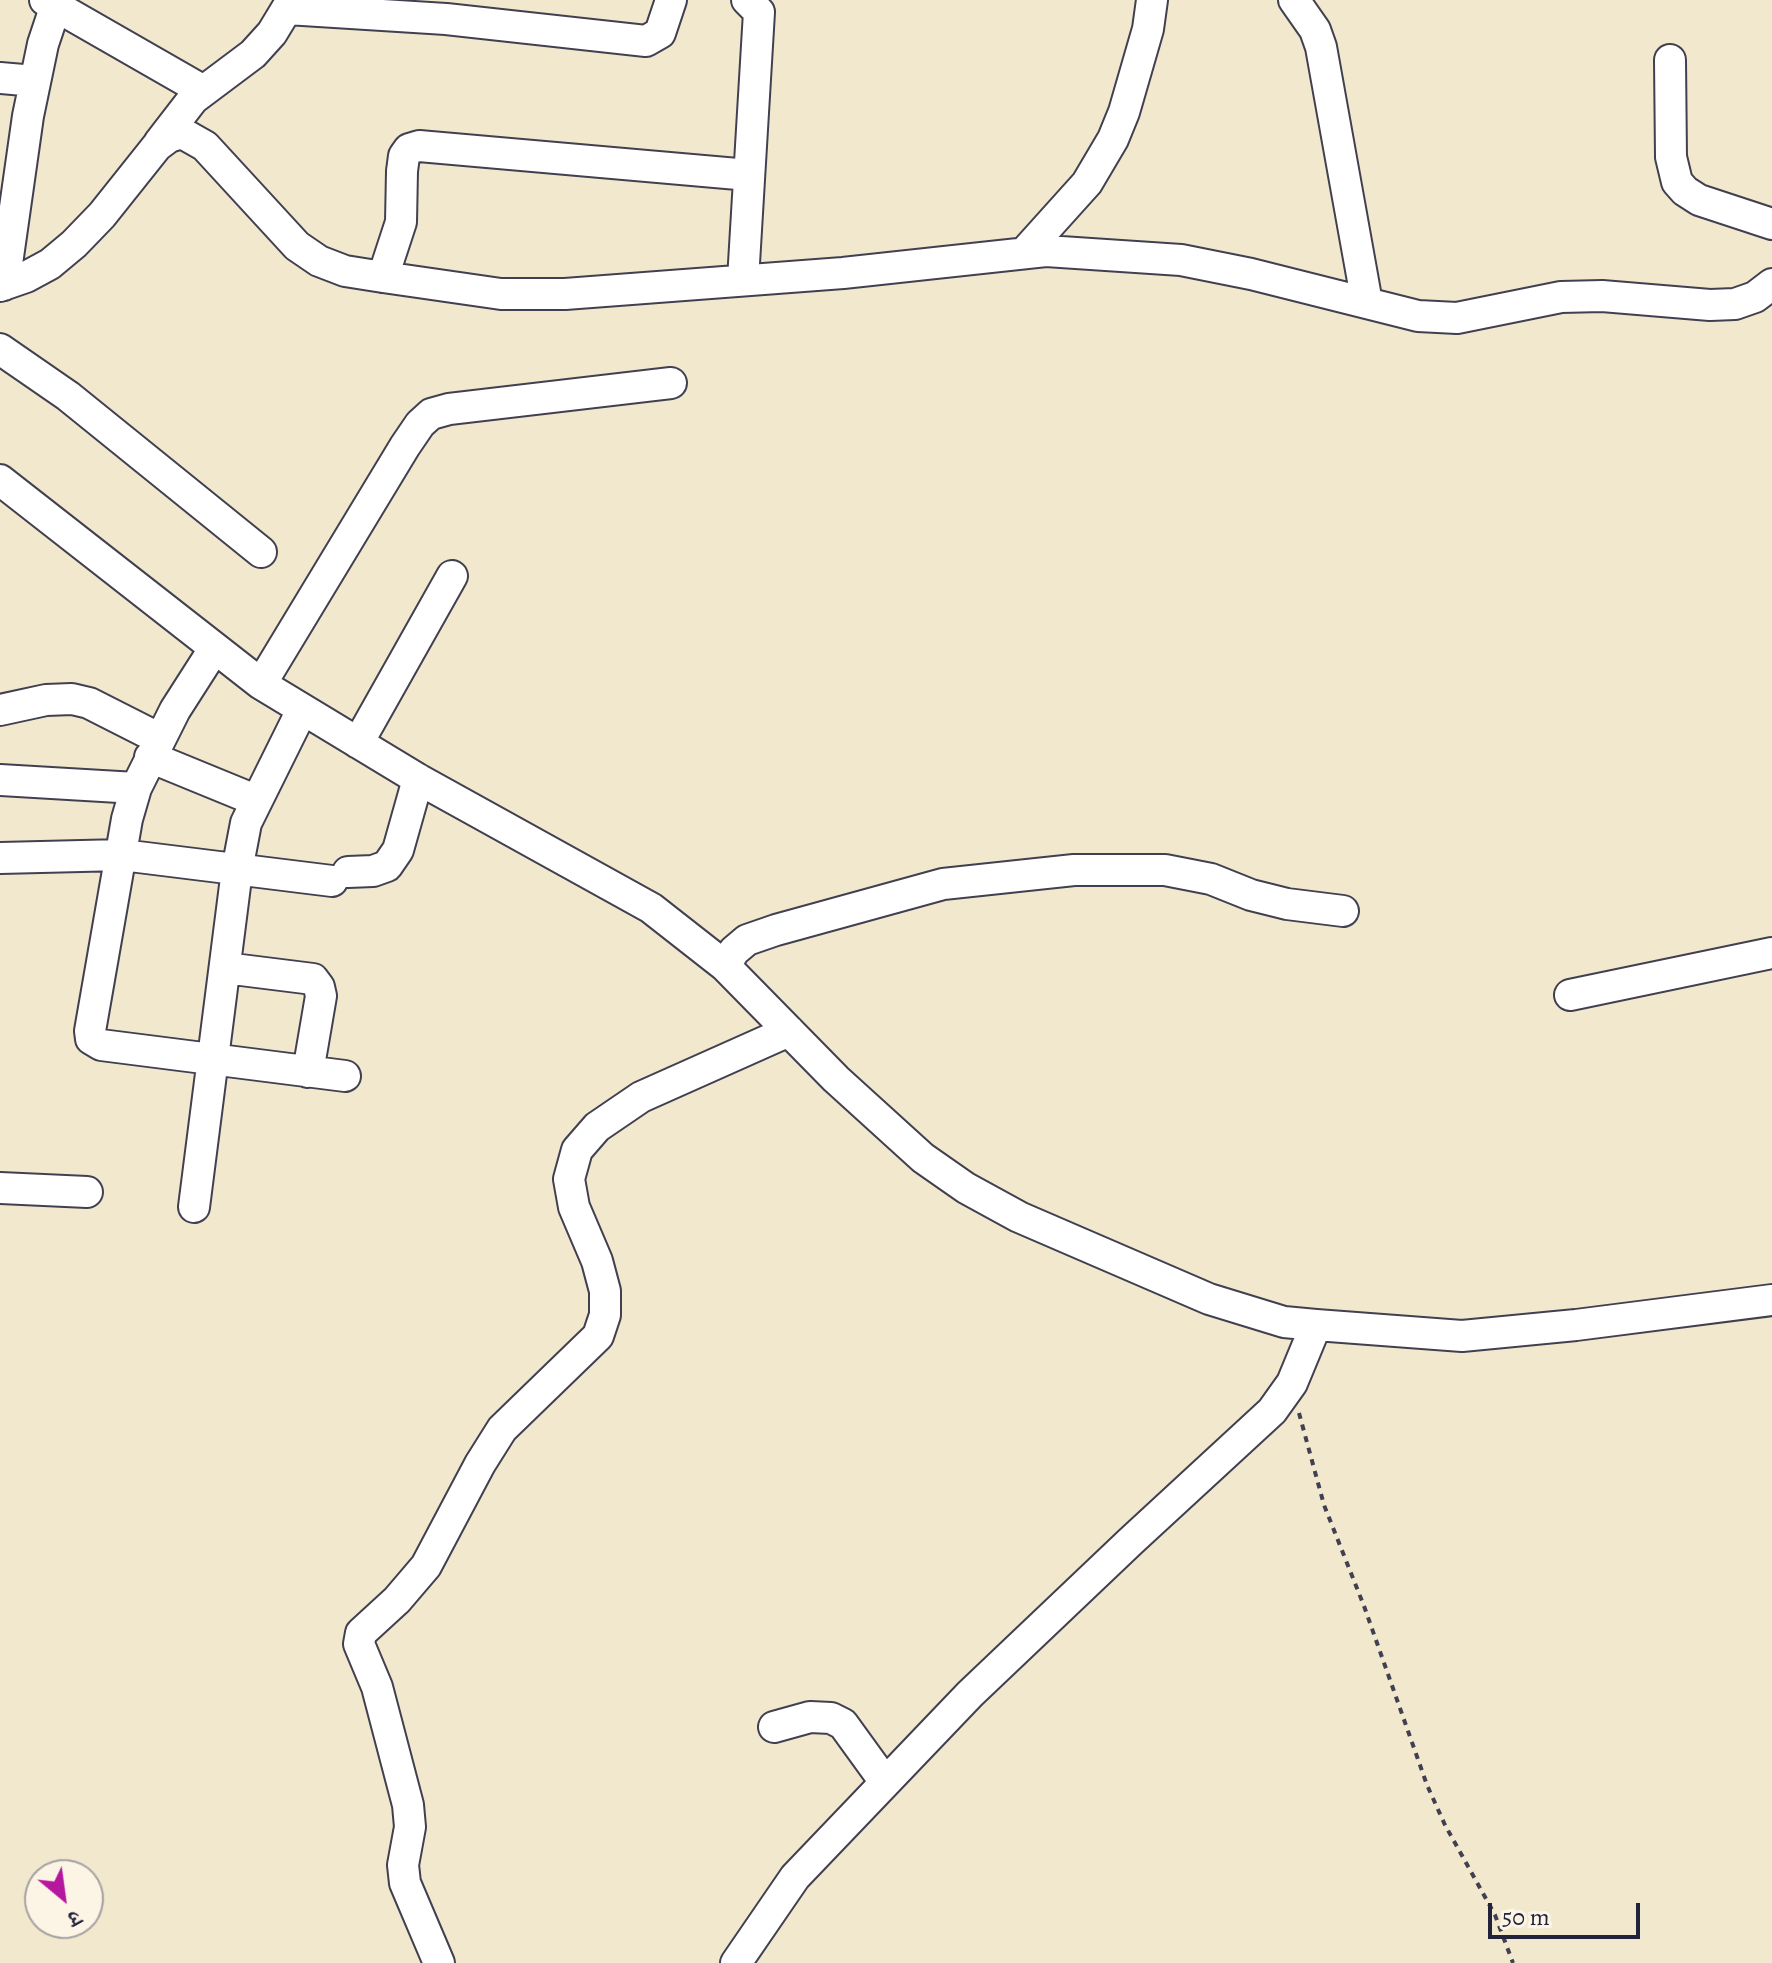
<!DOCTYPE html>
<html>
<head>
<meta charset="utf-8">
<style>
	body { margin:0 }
	#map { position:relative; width:1772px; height:1963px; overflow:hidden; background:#f2e8cd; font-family:Alegreya,"Noto Serif Devanagari",serif }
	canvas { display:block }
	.north { position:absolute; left:24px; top:1859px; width:80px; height:80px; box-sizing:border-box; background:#fcf5e5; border:2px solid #a5a1a1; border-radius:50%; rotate:151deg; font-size:22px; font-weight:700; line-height:32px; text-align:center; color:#22223b }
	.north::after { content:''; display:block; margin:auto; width:28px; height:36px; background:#b5179e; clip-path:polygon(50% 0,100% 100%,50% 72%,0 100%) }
	.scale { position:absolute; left:1488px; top:1903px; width:152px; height:36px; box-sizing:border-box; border:4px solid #22223b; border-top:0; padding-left:10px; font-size:24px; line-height:28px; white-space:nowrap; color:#22223b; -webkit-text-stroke:6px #fcf5e5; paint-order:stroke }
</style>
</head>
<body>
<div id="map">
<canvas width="1772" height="1963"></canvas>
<div class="north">उ</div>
<div class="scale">50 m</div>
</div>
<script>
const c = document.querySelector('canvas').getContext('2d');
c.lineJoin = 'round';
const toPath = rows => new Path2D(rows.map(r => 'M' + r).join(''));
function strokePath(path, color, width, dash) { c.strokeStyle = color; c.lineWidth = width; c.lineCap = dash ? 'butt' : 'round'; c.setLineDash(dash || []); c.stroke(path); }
const minor = toPath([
	[45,0,202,90],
	[1294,0,1315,30,1321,47,1367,303],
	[287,9,446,19,646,41,660,33,671,0],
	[1670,60,1671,157,1677,182,1685,191,1699,200,1772,224],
	[0,78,35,81],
	[159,143,193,99,253,54,272,33,292,0],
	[1024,253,1087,183,1113,139,1124,112,1148,29,1152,0],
	[383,277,401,222,402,171,404,156,409,149,419,146,749,175],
	[743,280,759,12,747,0],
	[4,285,28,116,43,44,55,8],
	[0,286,26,277,50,264,74,244,102,215,157,146,169,137,182,133,205,146,297,246,319,261,345,271,383,277,501,294,565,294,843,273,1046,251,1181,260,1251,274,1418,316,1457,318,1561,297,1602,296,1710,305,1735,304,1755,297,1772,284],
	[0,349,68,396,261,552],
	[0,480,261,684,418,779,651,908,725,966,836,1079,923,1158,966,1188,1019,1217,1209,1299,1284,1322,1316,1325,1462,1336,1576,1325,1772,1300],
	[214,649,175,710,136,788,127,819,90,1031,91,1039,101,1045,345,1076],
	[261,684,405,446,420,424,431,414,449,409,671,383],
	[0,710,46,700,72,699,89,703,160,739],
	[358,743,452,576],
	[150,757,255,800],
	[0,780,136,788],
	[0,858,122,855,332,881],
	[348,872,373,871,387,866,398,850,418,779],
	[725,966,734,951,747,940,776,930,943,884,1074,870,1165,870,1211,879,1251,895,1287,904,1343,911],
	[225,968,313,979,319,987,321,996,308,1072],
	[1570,995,1772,953],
	[0,1188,87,1192],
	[194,1207,237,870,246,823,302,710],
	[774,1727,810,1717,831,1718,843,1724,885,1782],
	[439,1963,405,1883,403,1865,410,1827,408,1805,377,1687,359,1644,361,1633,397,1600,426,1566,480,1464,502,1429,598,1336,605,1315,605,1291,597,1261,574,1207,569,1179,577,1150,597,1127,641,1097,789,1031],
	[736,1963,795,1877,970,1694,1131,1541,1272,1411,1292,1383,1316,1325]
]);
strokePath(minor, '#414051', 34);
strokePath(toPath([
	[1299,1413,1324,1505,1364,1606,1427,1785,1445,1825,1495,1915,1513,1963]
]), '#414051', 4, [6, 6]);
strokePath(minor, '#fff', 30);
</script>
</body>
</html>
